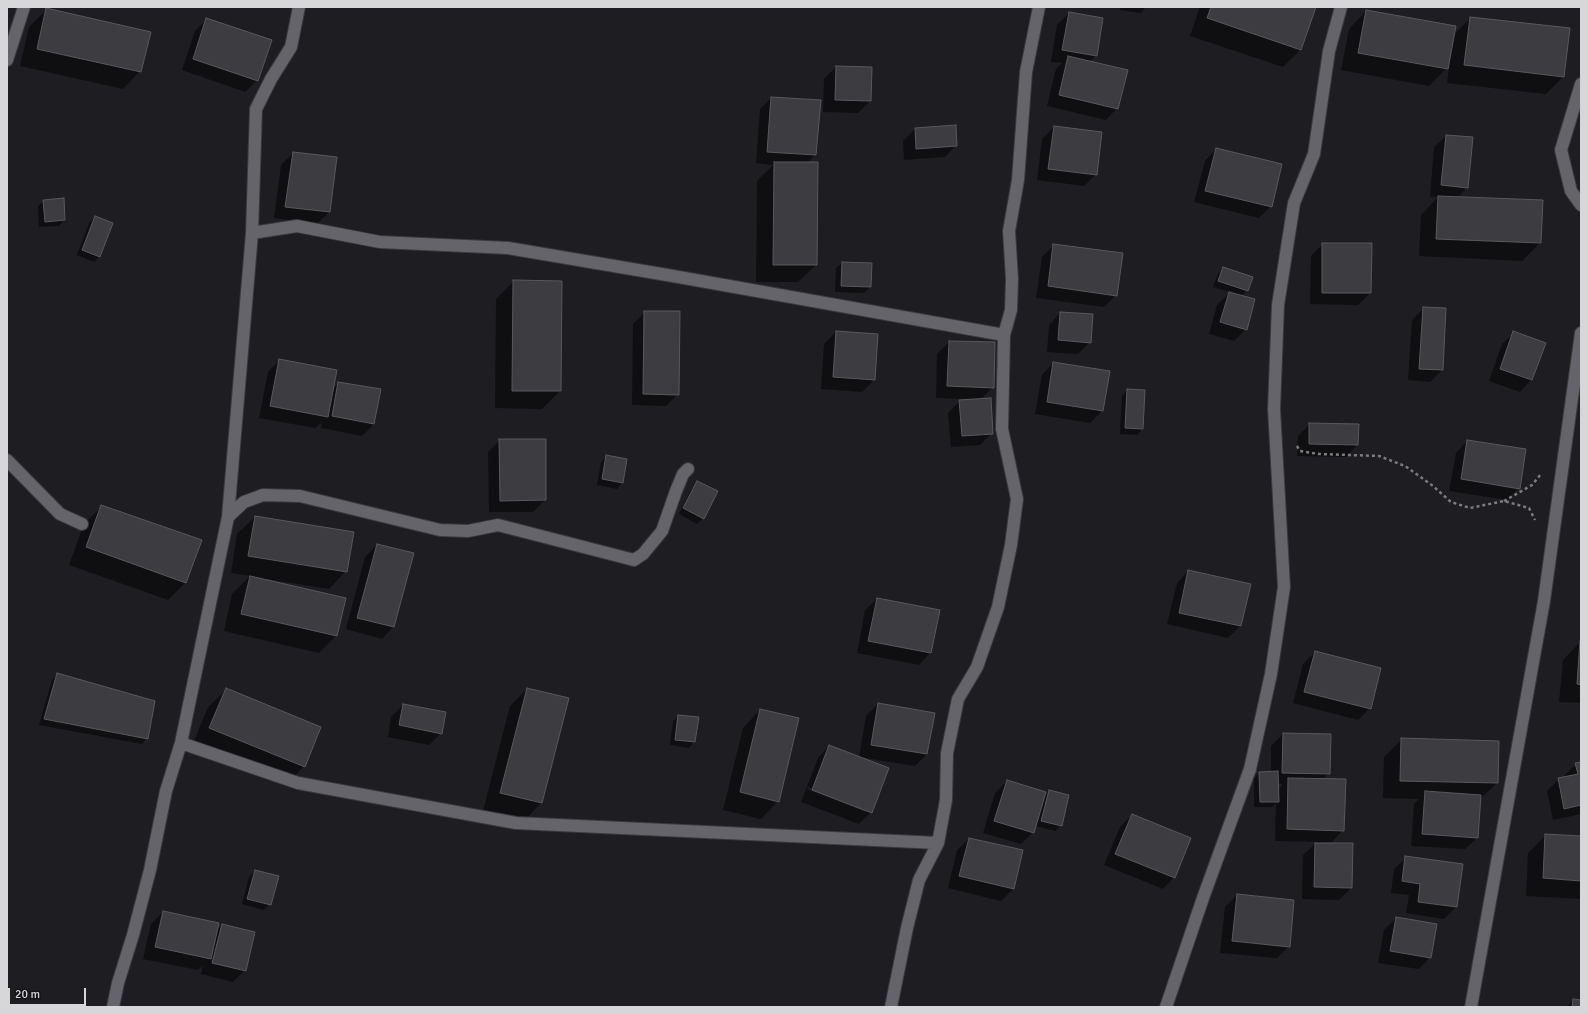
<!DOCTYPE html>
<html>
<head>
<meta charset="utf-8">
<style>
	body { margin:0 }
	#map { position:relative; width:1588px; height:1014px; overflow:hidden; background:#1d1d22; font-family:Signika,sans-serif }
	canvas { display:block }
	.frame { position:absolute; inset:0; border:8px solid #d7d7da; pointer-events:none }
	.scale { position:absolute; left:8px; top:988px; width:78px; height:18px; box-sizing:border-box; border:2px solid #d7d7da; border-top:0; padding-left:5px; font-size:12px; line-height:14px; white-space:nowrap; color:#d7d7da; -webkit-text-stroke:3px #141419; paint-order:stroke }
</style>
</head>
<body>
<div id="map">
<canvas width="1588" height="1014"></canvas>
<div class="frame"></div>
<div class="scale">20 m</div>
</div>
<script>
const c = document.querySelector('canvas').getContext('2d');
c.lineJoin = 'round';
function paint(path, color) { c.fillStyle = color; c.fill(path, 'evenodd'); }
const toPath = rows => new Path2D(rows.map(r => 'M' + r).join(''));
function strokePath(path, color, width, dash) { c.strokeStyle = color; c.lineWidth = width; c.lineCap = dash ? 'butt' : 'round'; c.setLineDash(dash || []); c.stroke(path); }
paint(toPath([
	[1120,7,1146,7,1141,13,1120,10],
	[1200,7,1315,7,1301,49,1283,67,1190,36],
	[47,9,140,71,123,89,20,66,29,27],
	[1366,11,1453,35,1471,18,1563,77,1546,94,1447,83,1450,60,1448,60,1447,68,1429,86,1341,70,1349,29],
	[1069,13,1096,55,1089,62,1117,108,1106,120,1047,106,1056,69,1062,63,1051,62,1057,25],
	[207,19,257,80,245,92,182,70,195,31],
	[836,67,871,68,870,101,858,113,823,112,824,79],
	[771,98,815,155,807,163,816,265,798,282,756,282,757,181,773,165,756,163,760,109],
	[955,126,956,145,945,157,904,160,903,141,915,129],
	[1054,127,1096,174,1084,186,1037,180,1042,139],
	[1446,136,1467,187,1457,198,1542,201,1540,243,1522,261,1419,256,1421,215,1438,197,1430,197,1434,147],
	[1216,149,1271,206,1259,218,1194,202,1205,161],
	[293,153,329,212,317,224,274,218,281,165],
	[44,201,64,220,59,226,39,227,38,206],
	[95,217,100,256,94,262,77,255,89,223],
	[1323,244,1370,293,1358,305,1310,304,1311,256],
	[1054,245,1116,295,1104,307,1036,298,1042,257],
	[842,263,870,287,864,293,835,292,836,268],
	[1224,268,1247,290,1241,296,1246,329,1234,341,1209,334,1217,305,1230,292,1213,287,1218,274],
	[514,281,560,391,542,409,495,408,496,299],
	[1424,308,1442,370,1430,382,1408,380,1412,320],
	[645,312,678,394,666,406,632,405,633,324],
	[1060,313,1090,342,1078,354,1047,352,1049,325],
	[836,332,874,380,862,392,821,389,824,344],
	[1514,333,1531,380,1520,392,1489,381,1502,344],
	[949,342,993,387,981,399,992,433,980,445,951,447,948,413,960,401,966,400,966,399,936,398,937,354],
	[280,360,332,389,339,383,374,424,362,436,321,428,322,422,315,428,259,418,268,372],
	[1053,363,1109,372,1102,411,1090,423,1035,414,1042,375],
	[1127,390,1142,429,1137,435,1120,434,1122,396],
	[1310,424,1357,445,1346,457,1297,456,1298,436],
	[500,440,545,500,533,512,489,512,488,452],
	[1467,441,1519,488,1507,500,1449,491,1456,453],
	[607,456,622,483,617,489,597,485,601,462],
	[698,482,703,518,697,524,679,514,692,488],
	[102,506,186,582,168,600,69,565,84,524],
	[255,517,346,571,329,589,266,579,266,580,336,636,319,653,224,631,232,594,250,576,231,573,237,534],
	[377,545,393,627,382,639,346,629,365,557],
	[1188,571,1240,626,1228,638,1167,624,1177,583],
	[877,599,930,653,919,665,857,653,865,610],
	[1580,642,1581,703,1559,702,1563,660],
	[1315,652,1370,708,1358,720,1293,703,1303,664],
	[57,674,147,738,142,744,39,725,52,680],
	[527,689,568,699,541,803,524,821,483,811,510,706],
	[226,690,304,766,287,784,192,746,208,707],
	[878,704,933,714,927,754,915,766,859,757,871,812,859,824,801,802,818,758,829,746,859,758,866,716],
	[808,787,866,810,866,812,807,789],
	[403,705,441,733,429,745,388,737,391,717],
	[760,710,778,801,761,819,723,810,743,728],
	[679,716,698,718,694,742,689,748,670,745,673,721],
	[1283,734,1329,773,1322,780,1343,830,1330,844,1351,888,1339,900,1302,899,1303,855,1317,842,1275,841,1276,803,1272,807,1254,807,1254,778,1259,773,1271,772,1271,746],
	[1278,784,1283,784,1278,790],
	[1402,739,1498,742,1497,783,1479,800,1477,838,1465,849,1411,846,1414,804,1419,799,1383,798,1384,757],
	[1581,763,1581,814,1553,820,1547,791,1559,779,1564,778,1564,776,1576,764],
	[1007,781,1044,796,1049,791,1061,825,1055,831,1035,826,1033,832,1021,844,983,833,995,793],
	[1132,815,1174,877,1163,889,1104,865,1120,827],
	[1546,835,1581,837,1581,899,1526,896,1528,853],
	[969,839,1022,851,1013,889,1001,901,948,888,957,850],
	[1406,858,1456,907,1444,919,1406,913,1409,895,1391,893,1394,869],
	[255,871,270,904,264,910,242,904,249,877],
	[1237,895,1289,946,1277,958,1220,953,1225,907],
	[163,912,216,931,222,925,245,970,233,982,201,974,203,965,198,970,143,959,151,924],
	[1396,918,1430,957,1419,969,1378,963,1384,930],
	[1573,1000,1581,1001,1581,1007,1567,1007]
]), '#0007');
const building = toPath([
	[1211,7,1316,7,1301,50,1207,18,1211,7],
	[46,8,151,32,141,72,37,49,46,8],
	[1366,10,1456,26,1448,69,1358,53,1366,10],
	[1069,12,1103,18,1097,56,1062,50,1069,12],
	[1470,17,1570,28,1564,77,1464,65,1470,17],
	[206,18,272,40,258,81,193,59,206,18],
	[1068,56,1128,70,1118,109,1059,95,1068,56],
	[836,66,872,67,871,101,835,100,836,66],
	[771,97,821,100,816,155,767,152,771,97],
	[956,125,957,146,916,149,915,128,956,125],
	[1054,126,1102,132,1097,175,1048,169,1054,126],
	[1446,135,1473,137,1468,188,1441,185,1446,135],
	[1216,148,1282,164,1272,207,1205,191,1216,148],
	[293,152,337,157,330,212,285,207,293,152],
	[774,162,818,162,817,265,773,265,774,162],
	[1438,196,1543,200,1541,243,1436,239,1438,196],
	[64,198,65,220,45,222,43,200,64,198],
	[95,216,113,223,100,257,82,250,95,216],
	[1322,243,1372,243,1371,293,1322,293,1322,243],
	[1053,244,1123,253,1117,296,1048,286,1053,244],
	[842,262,872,263,871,287,841,286,842,262],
	[1223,267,1253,277,1248,291,1218,281,1223,267],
	[513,280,562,281,561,391,512,391,513,280],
	[1229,292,1255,299,1247,330,1220,322,1229,292],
	[1423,307,1446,308,1443,370,1419,369,1423,307],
	[644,311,680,311,679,395,643,394,644,311],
	[1060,312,1093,314,1091,343,1058,340,1060,312],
	[836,331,878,334,875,380,833,377,836,331],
	[1513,331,1546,343,1532,380,1500,369,1513,331],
	[949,341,995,342,994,388,947,386,949,341],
	[279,359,337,370,328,417,270,406,279,359],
	[1053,362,1110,371,1103,411,1047,402,1053,362],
	[338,382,381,389,374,424,332,416,338,382],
	[1127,389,1145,390,1143,429,1125,428,1127,389],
	[991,398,993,434,962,436,959,400,991,398],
	[1309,423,1359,424,1358,445,1309,444,1309,423],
	[499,439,546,439,546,500,500,501,499,439],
	[1467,440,1526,449,1520,489,1461,479,1467,440],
	[606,455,627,459,623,483,602,479,606,455],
	[697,481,718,491,704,519,683,508,697,481],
	[101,505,202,540,186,583,86,547,101,505],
	[255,516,354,532,347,572,248,556,255,516],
	[377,544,414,553,394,627,357,618,377,544],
	[1188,570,1251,584,1241,626,1179,613,1188,570],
	[250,576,346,598,337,636,241,614,250,576],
	[877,598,940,610,931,653,868,641,877,598],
	[1580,641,1581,641,1581,685,1577,684,1580,641],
	[1315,651,1381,668,1371,709,1304,692,1315,651],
	[57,673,155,701,148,739,44,719,57,673],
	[226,688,321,727,305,767,209,728,226,688],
	[527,688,569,698,542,803,500,793,527,688],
	[878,703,935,713,927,754,871,745,878,703],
	[403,704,446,712,442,734,399,725,403,704],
	[760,709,799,718,779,802,740,792,760,709],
	[678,715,699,717,695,742,675,740,678,715],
	[1283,733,1331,734,1330,774,1282,773,1283,733],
	[1401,738,1499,741,1498,783,1400,781,1401,738],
	[829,745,889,768,872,813,812,790,829,745],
	[1581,762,1581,805,1564,809,1558,778,1578,774,1575,763,1581,762],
	[1278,771,1279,802,1260,802,1259,772,1278,771],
	[1288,778,1346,779,1344,831,1287,829,1288,778],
	[1007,780,1046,792,1034,833,994,821,1007,780],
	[1049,790,1069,795,1062,826,1041,821,1049,790],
	[1425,791,1481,795,1478,838,1422,834,1425,791],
	[1132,814,1191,838,1175,878,1115,854,1132,814],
	[1545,834,1581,836,1581,881,1543,878,1545,834],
	[969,838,1023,850,1014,889,959,876,969,838],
	[1315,843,1353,843,1352,888,1314,887,1315,843],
	[1405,856,1463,864,1457,907,1418,902,1420,884,1402,881,1405,856],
	[255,870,279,876,271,905,247,899,255,870],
	[1237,894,1294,900,1290,947,1232,941,1237,894],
	[163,911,219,923,211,959,155,947,163,911],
	[1396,917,1437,924,1431,958,1390,951,1396,917],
	[222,924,255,932,246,971,212,963,222,924],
	[1573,999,1581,1000,1581,1007,1572,1007,1573,999]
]);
paint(building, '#3c3c41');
strokePath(building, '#58585e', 1);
const street = toPath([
	[7,60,24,7],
	[1581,84,1561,150,1571,191,1581,205],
	[252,233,297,226,380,242,508,248,673,276,1004,335],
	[7,460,60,514,82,524],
	[228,517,244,502,263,495,300,496,440,530,468,531,498,525,634,560,643,554,662,531,676,491,683,474,688,469],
	[181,743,298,783,516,823,938,843],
	[113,1007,118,983,133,935,150,870,166,791,181,743,228,517,252,233,256,109,271,79,291,47,299,7],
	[891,1007,907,928,919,880,938,843,946,800,947,753,958,699,977,667,998,607,1011,545,1017,499,1002,429,1004,335,1011,310,1012,279,1009,231,1018,180,1026,72,1039,7],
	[1166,1007,1203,898,1250,769,1271,674,1284,587,1274,409,1278,305,1294,203,1314,154,1329,51,1341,7],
	[1471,1007,1544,601,1581,333]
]);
strokePath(street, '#3a393d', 14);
strokePath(toPath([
	[1297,446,1300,451,1319,454,1379,456,1405,466,1433,486,1451,502,1470,508,1504,501,1529,508,1535,520],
	[1504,501,1532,485,1541,474]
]), '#7c7c80', 2.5, [3, 3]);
strokePath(street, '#65646b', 12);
</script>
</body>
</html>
